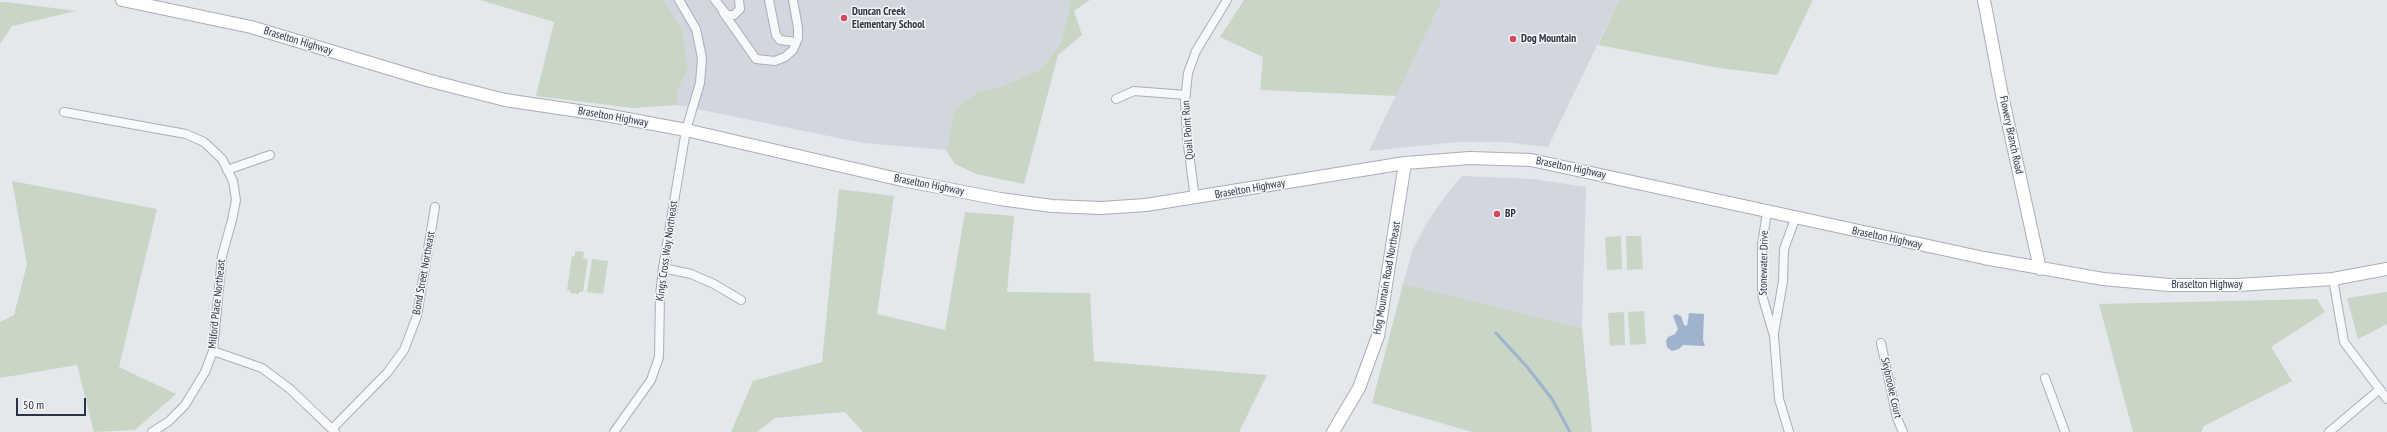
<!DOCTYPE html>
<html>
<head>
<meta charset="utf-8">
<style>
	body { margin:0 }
	#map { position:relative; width:2387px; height:432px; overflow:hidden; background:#e4e7ec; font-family:"PT Sans Narrow",sans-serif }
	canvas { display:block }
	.scale { position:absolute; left:16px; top:398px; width:70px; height:18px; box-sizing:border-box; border:2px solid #2b3445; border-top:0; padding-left:5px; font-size:12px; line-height:14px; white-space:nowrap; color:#2b3445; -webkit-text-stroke:3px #f4f6f9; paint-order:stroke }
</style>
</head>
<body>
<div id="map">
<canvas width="2387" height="432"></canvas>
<div class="scale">50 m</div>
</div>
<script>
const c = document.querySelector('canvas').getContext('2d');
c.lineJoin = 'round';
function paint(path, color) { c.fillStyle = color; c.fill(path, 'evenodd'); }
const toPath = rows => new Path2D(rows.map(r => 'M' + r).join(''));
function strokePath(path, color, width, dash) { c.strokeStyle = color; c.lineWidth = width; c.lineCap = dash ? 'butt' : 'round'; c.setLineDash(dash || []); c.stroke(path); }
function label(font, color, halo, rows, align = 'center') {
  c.font = font + ' "PT Sans Narrow",sans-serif'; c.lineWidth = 3; c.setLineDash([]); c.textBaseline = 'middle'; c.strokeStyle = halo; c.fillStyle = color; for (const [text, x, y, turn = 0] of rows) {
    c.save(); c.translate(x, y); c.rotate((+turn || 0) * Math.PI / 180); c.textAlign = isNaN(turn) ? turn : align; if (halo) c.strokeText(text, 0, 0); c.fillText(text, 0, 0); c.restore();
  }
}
paint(toPath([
	[664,0,1071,0,1061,43,1041,69,1003,86,977,92,955,109,946,150,863,143,677,105,677,93,688,68,683,31],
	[1442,0,1619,0,1548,147,1503,142,1458,142,1369,151],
	[1462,176,1533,179,1586,187,1582,328,1403,284,1413,249,1426,224,1446,195]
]), '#d2d6de');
paint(toPath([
	[480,0,664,0,683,31,688,68,677,93,677,105,633,108,536,96,554,22],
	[1071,0,1090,0,1074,11,1082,35,1058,55,1024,184,976,174,955,164,946,150,955,109,977,92,1003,86,1041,69,1061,43],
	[1244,0,1442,0,1396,96,1260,90,1263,57,1220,37],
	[1619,0,1812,0,1812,2,1777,75,1719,68,1598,45],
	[0,2,7,2,76,11,12,26,0,44],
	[12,181,157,209,119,367,176,394,135,430,94,432,77,365,0,378,0,322,14,315,27,264],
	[839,189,894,196,877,314,945,330,965,212,1014,216,1007,292,1090,293,1094,361,1267,375,1239,432,863,432,845,412,775,418,757,432,731,432,753,381,822,362],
	[1621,236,1622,269,1607,270,1605,237],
	[1626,236,1641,236,1643,269,1627,270],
	[575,251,584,252,583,258,588,259,583,292,579,292,579,294,570,293,570,290,567,290,572,256,575,256],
	[592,259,608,261,603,294,587,292],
	[1403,284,1582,328,1592,432,1472,432,1372,403],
	[2387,292,2387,324,2358,339,2347,298],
	[2317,299,2325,312,2271,347,2292,381,2204,426,2201,432,2133,432,2099,304],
	[1644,311,1646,344,1630,345,1628,312],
	[1624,312,1625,345,1610,346,1608,313]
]), '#c9d6c5');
paint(toPath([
	[1689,313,1704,314,1703,340,1705,346,1683,345,1679,349,1672,351,1667,347,1666,341,1668,337,1675,334,1678,329,1673,316,1676,314,1681,316,1684,325,1687,326]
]), '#9fb4cc');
strokePath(toPath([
	[1496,333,1528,368,1552,399,1570,432]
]), '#9fb4cc', 3);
const street = toPath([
	[715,0,727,15,734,15,740,9,739,0],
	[769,0,776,35,780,40,796,42],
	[723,12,756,59,775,61,785,57,793,50,798,38,798,28,793,0],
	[1116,99,1134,91,1186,95],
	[64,112,186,134,204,142,222,159,233,181,236,200,232,220,222,256,213,351,205,372,185,405,168,422,152,432],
	[227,170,270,155],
	[1195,199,1187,137,1185,101,1188,73,1196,51,1227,0],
	[1767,212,1762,245,1762,295,1774,336,1779,399,1789,432],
	[663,268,691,274,714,284,741,300],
	[2333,279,2344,342,2387,399],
	[1774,333,1783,281,1784,249,1795,219],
	[1881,343,1897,418,1903,432],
	[213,351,262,368,290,389,335,432],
	[2045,378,2065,432],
	[332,429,387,373,404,350,417,316,435,207],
	[614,432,651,380,659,357,660,295,663,268,686,130,700,83,702,58,696,29,679,0],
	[2329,432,2380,389]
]);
const secondary = toPath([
	[122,0,251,27,427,80,505,100,606,115,686,130,902,180,1000,199,1052,206,1101,208,1146,205,1405,163,1470,158,1531,160,1984,258,2103,279,2169,285,2238,285,2333,279,2387,269],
	[1984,0,2002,95,2040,269],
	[1333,432,1359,388,1378,336,1405,163]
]);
strokePath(street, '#a9aeb7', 10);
strokePath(secondary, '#a9aeb7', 14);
strokePath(street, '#f7f8fa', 8);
strokePath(secondary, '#fff', 12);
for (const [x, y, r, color] of [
	[844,18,4,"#d1495b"],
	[1513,39,4,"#d1495b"],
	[1497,214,4,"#d1495b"]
]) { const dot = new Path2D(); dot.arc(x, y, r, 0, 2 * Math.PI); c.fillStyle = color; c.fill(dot); strokePath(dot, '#f4f6f9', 1.5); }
label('bold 11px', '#2b3445', '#f4f6f9', [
	["Duncan Creek",852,12],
	["Elementary School",852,25],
	["Dog Mountain",1521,39],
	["BP",1505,214]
], 'left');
label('11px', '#2b3445', '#f4f6f9', [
	["Braselton Highway",298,41,17],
	["Braselton Highway",613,117,10],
	["Quail Point Run",1188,130,-94],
	["Flowery Branch Road",2011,135,78],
	["Braselton Highway",1571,168,12],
	["Braselton Highway",929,185,11],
	["Braselton Highway",1250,189,-10],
	["Braselton Highway",1887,238,12],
	["Kings Cross Way Northeast",667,251,-82],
	["Stonewater Drive",1764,263,-89],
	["Bond Street Northeast",424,273,-80],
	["Hog Mountain Road Northeast",1387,278,-80],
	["Braselton Highway",2207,285],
	["Milford Place Northeast",217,304,-84],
	["Skybrooke Court",1891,388,77]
]);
</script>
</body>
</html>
